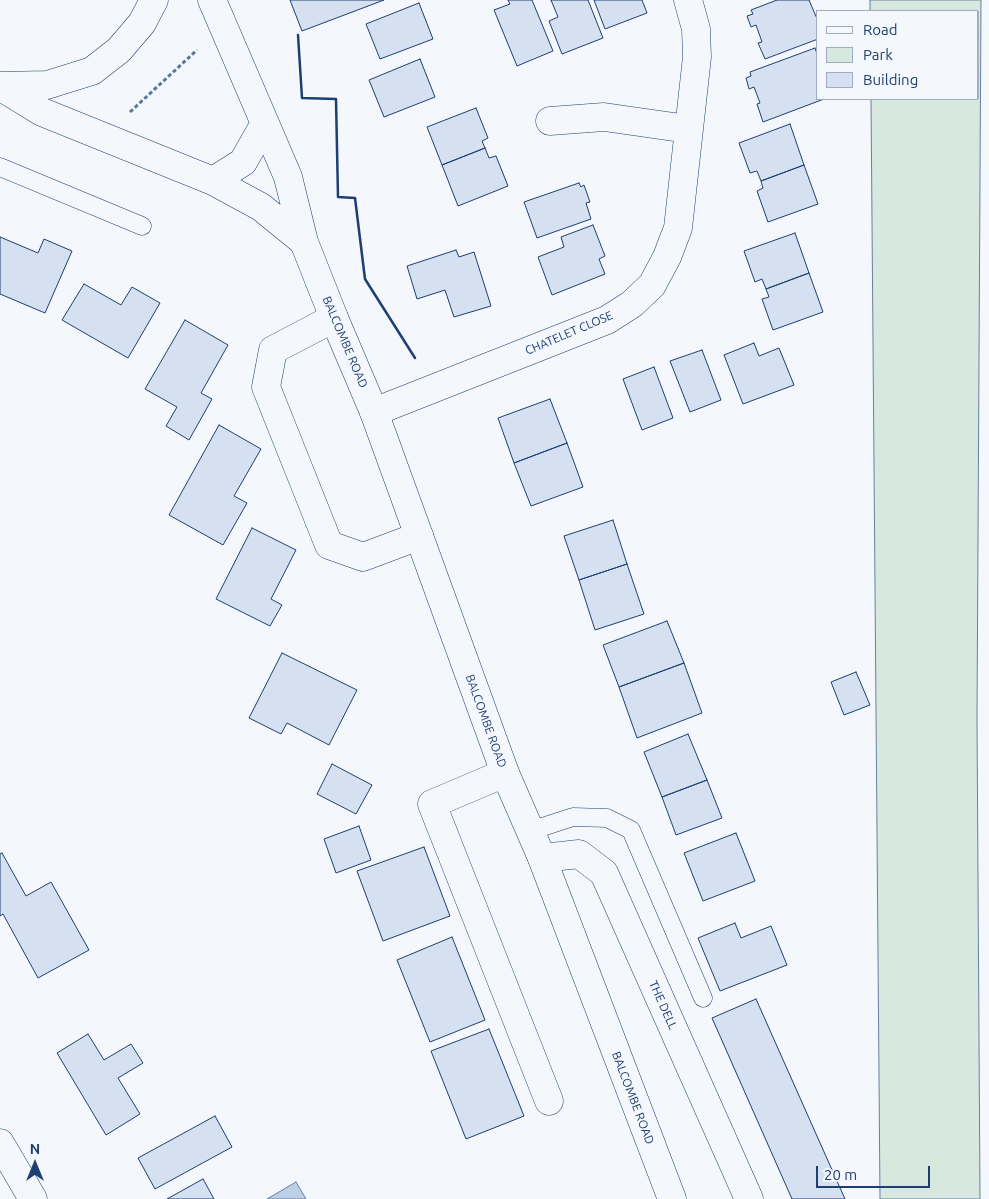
<!DOCTYPE html>
<html>
<head>
<meta charset="utf-8">
<style>
	body { margin:0 }
	#map { position:relative; width:989px; height:1199px; overflow:hidden; background:#f4f7fb; font-family:Ubuntu,sans-serif }
	canvas { display:block }
	.legend { position:absolute; left:816px; top:10px; width:162px; height:90px; box-sizing:border-box; background:#f4f7fb; border:1px solid #9eadc5; margin:0; padding:6px 9px; list-style:none; font-size:15px; color:#1d3f73 }
	.legend li { display:flex; align-items:center; gap:10px; height:25px }
	.legend b { width:25px; border:1px solid #9eadc5 }
	.north { position:absolute; left:10px; top:1139px; width:50px; height:50px; -webkit-text-stroke:4px #f4f7fb; paint-order:stroke; rotate:0deg; font-size:14px; font-weight:700; line-height:20px; text-align:center; color:#1d3f73 }
	.north::after { content:''; display:block; margin:auto; width:18px; height:22px; background:#1d3f73; clip-path:polygon(50% 0,100% 100%,50% 72%,0 100%) }
	.scale { position:absolute; left:816px; top:1166px; width:114px; height:22px; box-sizing:border-box; border:2px solid #1d3f73; border-top:0; padding-left:6px; font-size:15px; line-height:18px; white-space:nowrap; color:#1d3f73; -webkit-text-stroke:4px #f4f7fb; paint-order:stroke }
</style>
</head>
<body>
<div id="map">
<canvas width="989" height="1199"></canvas>
<ul class="legend">
<li><b style="height:6px;background:#f4f7fb"></b>Road</li>
<li><b style="height:14px;background:#d7e8df"></b>Park</li>
<li><b style="height:14px;background:#d5e0f0"></b>Building</li>
</ul>
<div class="north">N</div>
<div class="scale">20 m</div>
</div>
<script>
const c = document.querySelector('canvas').getContext('2d');
c.lineJoin = 'round';
function paint(path, color) { c.fillStyle = color; c.fill(path, 'evenodd'); }
const toPath = rows => new Path2D(rows.map(r => 'M' + r).join(''));
function strokePath(path, color, width, dash) { c.strokeStyle = color; c.lineWidth = width; c.lineCap = dash ? 'butt' : 'round'; c.setLineDash(dash || []); c.stroke(path); }
function label(font, color, halo, rows, align = 'center') {
  c.font = font + ' Ubuntu,sans-serif'; c.lineWidth = 4; c.setLineDash([]); c.textBaseline = 'middle'; c.strokeStyle = halo; c.fillStyle = color; for (const [text, x, y, turn = 0] of rows) {
    c.save(); c.translate(x, y); c.rotate((+turn || 0) * Math.PI / 180); c.textAlign = isNaN(turn) ? turn : align; if (halo) c.strokeText(text, 0, 0); c.fillText(text, 0, 0); c.restore();
  }
}
const green = toPath([
	[870,0,981,0,977,718,980,1199,880,1199,871,99,978,99,978,11,870,11,870,0]
]);
paint(green, '#d7e8df');
strokePath(green, '#687fa3', 1);
const water = toPath([
	[296,1182,306,1199,267,1199,296,1182]
]);
paint(water, '#bed0e5');
strokePath(water, '#687fa3', 1);
const building = toPath([
	[290,0,384,0,302,31,290,0],
	[508,0,532,0,553,51,517,66,494,10,510,4,508,0],
	[551,0,588,0,603,38,562,54,549,21,558,17,551,0],
	[594,0,642,0,647,13,605,29,594,0],
	[777,0,809,0,818,21,818,39,765,59,758,43,762,42,756,25,751,27,747,16,753,14,751,10,777,0],
	[419,3,433,39,380,59,366,24,419,3],
	[815,48,818,57,818,99,824,99,763,122,757,104,760,103,754,87,749,89,746,78,751,76,750,72,815,48],
	[420,59,435,97,384,117,369,80,420,59],
	[476,108,488,138,482,141,485,148,442,165,427,127,476,108],
	[790,124,804,165,761,181,757,171,750,173,739,143,790,124],
	[485,148,489,158,496,156,508,186,458,206,442,165,485,148],
	[804,165,818,204,768,222,757,191,763,188,761,181,804,165],
	[579,183,581,187,584,185,590,202,586,203,591,219,537,238,524,202,579,183],
	[593,225,605,256,599,259,605,274,552,295,538,257,564,247,561,237,593,225],
	[795,233,809,273,766,289,762,279,755,282,744,251,795,233],
	[0,237,38,253,44,239,72,251,45,313,0,294,0,237],
	[456,250,459,257,474,252,491,306,454,317,445,290,417,299,407,266,456,250],
	[809,273,823,312,773,330,762,299,769,297,766,289,809,273],
	[84,284,121,305,132,287,160,303,128,358,62,320,84,284],
	[185,320,228,345,201,393,212,399,189,440,166,426,177,407,145,389,185,320],
	[754,343,759,356,779,348,794,385,743,404,724,355,754,343],
	[702,350,721,400,690,412,670,361,702,350],
	[654,367,673,418,642,430,623,379,654,367],
	[550,399,567,443,514,463,498,418,550,399],
	[219,425,261,449,234,496,247,503,223,545,169,515,219,425],
	[567,443,583,487,531,506,514,463,567,443],
	[613,520,627,564,579,580,564,536,613,520],
	[252,528,296,550,271,599,282,605,270,626,216,599,252,528],
	[627,564,644,614,595,630,579,580,627,564],
	[667,621,684,663,619,687,603,645,667,621],
	[282,653,357,690,329,745,287,723,281,734,249,718,282,653],
	[684,663,702,713,637,738,619,687,684,663],
	[856,672,870,705,844,715,831,682,856,672],
	[688,734,707,780,662,797,644,752,688,734],
	[332,764,372,785,356,814,317,794,332,764],
	[707,780,722,818,676,835,662,797,707,780],
	[359,826,371,860,336,873,324,839,359,826],
	[736,833,755,881,703,901,684,853,736,833],
	[424,847,450,916,383,941,357,871,424,847],
	[2,853,26,896,51,882,89,950,38,978,3,914,0,916,0,854,2,853],
	[735,923,741,938,771,926,787,965,720,991,698,938,735,923],
	[452,937,485,1020,430,1042,397,960,452,937],
	[756,999,845,1199,792,1199,712,1018,756,999],
	[489,1029,524,1116,466,1139,431,1051,489,1029],
	[88,1034,104,1060,131,1044,143,1063,118,1078,140,1114,106,1135,57,1053,88,1034],
	[215,1116,232,1147,155,1189,138,1158,215,1116],
	[203,1179,214,1199,167,1199,203,1179]
]);
paint(building, '#d5e0f0');
strokePath(building, '#1d3f73', 1);
const service = toPath([
	[0,167,142,226],
	[530,831,573,817,607,818,631,830,703,998]
]);
const minor = toPath([
	[550,121,604,117,688,129],
	[334,318,273,350,266,387,329,545,363,557,419,536],
	[374,412,607,320,632,304,652,285,667,257,678,228,697,57,696,29,688,0],
	[505,773,432,804,549,1101],
	[542,858,579,854,604,873,749,1199],
	[0,1143,33,1199]
]);
const secondary = toPath([
	[212,0,288,177,304,242,334,318,374,412,505,773,542,858,672,1199],
	[1,87,42,112,213,181,261,207,304,242],
	[213,181,243,162,264,125]
]);
const primary = toPath([
	[0,86,47,85,92,71,119,50,142,23,154,0]
]);
strokePath(service, '#1d3f73', 19);
strokePath(minor, '#1d3f73', 29);
strokePath(secondary, '#1d3f73', 29);
strokePath(primary, '#1d3f73', 29);
strokePath(toPath([
	[130,112,197,50]
]), '#5e769c', 3, [4, 2.5]);
strokePath(service, '#f4f7fb', 18);
strokePath(minor, '#f4f7fb', 28);
strokePath(secondary, '#f4f7fb', 28);
strokePath(primary, '#f4f7fb', 28);
strokePath(toPath([
	[298,35,302,98,336,99,338,197,355,198,365,279,415,358]
]), '#1d3f73', 2.5);
label('12px', '#1d3f73', '#f4f7fb', [
	["CHATELET CLOSE",569,333,-23],
	["BALCOMBE ROAD",345,342,67],
	["BALCOMBE ROAD",486,721,70],
	["THE DELL",663,1005,66],
	["BALCOMBE ROAD",633,1098,69]
]);
</script>
</body>
</html>
